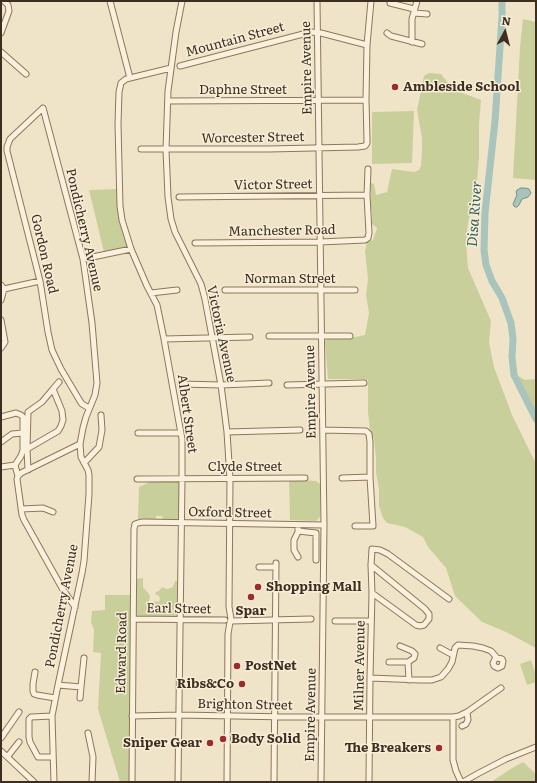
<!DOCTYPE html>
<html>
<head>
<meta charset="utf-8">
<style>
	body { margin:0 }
	#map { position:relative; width:537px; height:783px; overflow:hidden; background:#f0e4c8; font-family:Literata,serif }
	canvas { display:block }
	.frame { position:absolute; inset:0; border:2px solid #3d2e20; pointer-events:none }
	.north { position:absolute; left:485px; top:12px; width:40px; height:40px; -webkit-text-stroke:3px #f7eed8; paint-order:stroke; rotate:7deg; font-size:11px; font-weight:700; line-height:16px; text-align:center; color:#3d2e20 }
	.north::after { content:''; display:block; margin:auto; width:14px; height:18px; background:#3d2e20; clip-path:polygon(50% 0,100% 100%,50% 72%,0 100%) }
</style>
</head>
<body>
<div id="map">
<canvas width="537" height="783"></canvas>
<div class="frame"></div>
<div class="north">N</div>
</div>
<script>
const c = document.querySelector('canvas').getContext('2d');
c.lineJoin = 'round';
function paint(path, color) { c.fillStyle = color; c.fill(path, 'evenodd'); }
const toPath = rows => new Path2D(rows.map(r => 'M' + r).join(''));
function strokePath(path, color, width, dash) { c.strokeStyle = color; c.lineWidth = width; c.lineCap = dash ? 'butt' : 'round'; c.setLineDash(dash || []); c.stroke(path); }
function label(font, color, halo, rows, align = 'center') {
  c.font = font + ' Literata,serif'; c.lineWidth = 3; c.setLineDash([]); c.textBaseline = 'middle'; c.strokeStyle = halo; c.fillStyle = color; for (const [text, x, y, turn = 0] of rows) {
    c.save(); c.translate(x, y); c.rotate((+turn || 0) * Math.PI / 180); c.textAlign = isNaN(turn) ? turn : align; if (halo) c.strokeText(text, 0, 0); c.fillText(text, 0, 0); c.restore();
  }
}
paint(toPath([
	[523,19,536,22,536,180,513,178,520,47],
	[429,73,441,74,448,83,452,89,481,100,479,124,479,157,476,194,468,223,466,241,468,268,491,321,489,342,494,367,512,415,536,464,536,648,506,632,482,622,455,596,446,568,428,547,423,537,405,527,387,523,383,518,379,506,379,489,376,473,376,458,374,439,370,430,368,413,368,380,364,379,328,379,325,341,329,338,350,338,365,335,369,313,366,295,368,279,365,251,367,242,373,240,377,228,372,224,372,212,370,205,371,194,370,188,371,183,374,184,376,195,387,192,392,169,414,172,419,170,421,166,422,150,422,138,417,110,424,76],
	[414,111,412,163,372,164,372,112],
	[118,189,128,244,125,247,104,252,89,190],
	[514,375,520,377,525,380,536,379,536,419],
	[289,479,316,481,320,484,320,517,316,521,290,520],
	[180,481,179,517,176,520,163,520,162,516,156,516,156,520,138,519,139,487,150,482],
	[143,578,143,587,149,594,150,597,148,605,148,609,153,610,155,609,152,603,154,601,159,602,160,599,159,596,155,594,156,592,159,591,162,587,167,589,173,587,175,581,177,581,179,604,177,616,137,616,137,579],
	[105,595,132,595,130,782,120,782,98,709,101,653,93,652,94,629,91,623,92,611,105,610],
	[531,660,536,675,536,682,527,685,520,664],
	[523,762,534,772,536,775,536,782,491,782,512,768]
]), '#c9cf9b');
const water = toPath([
	[521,188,525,188,529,189,531,193,528,197,522,199,519,205,517,207,515,207,514,206,513,204,517,195,516,192,517,190,521,188]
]);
paint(water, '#a9c4bc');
strokePath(water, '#6f938a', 1);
strokePath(toPath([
	[502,1,502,17,495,121,485,213,484,250,486,265,492,281,502,298,511,323,513,339,512,357,514,375,536,419]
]), '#a9c4bc', 7);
const minor = toPath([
	[110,1,130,78],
	[182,1,176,32,168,91,166,150,168,197,171,219,175,232,201,284,205,299,221,385,227,432,230,479,229,607,231,619,230,622,228,634,227,782],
	[317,1,324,525,321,782],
	[390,3,414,9],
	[414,13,427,14],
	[1,33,9,11,8,5,4,1],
	[387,33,391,36,422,44],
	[412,42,412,19,417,1],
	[1,52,26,74],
	[180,66,311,32,321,33,367,45],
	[171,68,126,79,121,83,119,92,118,124,120,206,122,220,131,249,147,286,157,305,164,339,182,439,182,479,178,782],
	[168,101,366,100],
	[141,149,269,149,358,147,365,146,367,143,367,140,366,100,367,45,371,1],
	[179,197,367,195],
	[195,243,320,242,365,240,368,238,369,233,367,195,368,169],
	[83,259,131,249],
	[1,285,4,289,1,300],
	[4,289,40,281],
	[225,290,355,290],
	[151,293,177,290],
	[1,320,5,342,1,348],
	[269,336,350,336],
	[164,339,250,337],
	[181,384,221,385,269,383],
	[287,385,364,383],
	[1,417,16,413,21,415,23,417,23,450,21,456,15,465,16,469,18,476],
	[323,430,366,431,369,434,370,442,370,477,373,526,355,526],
	[227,432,300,430],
	[138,433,181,433],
	[1,442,12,434,23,433],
	[27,449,28,412,42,402,53,389],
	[84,463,99,447,102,430,101,415],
	[1,467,15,465],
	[28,470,27,449,58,431,61,426,63,420,62,411,53,389,59,382],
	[342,478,370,477],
	[137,479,305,478],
	[21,509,43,508,53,512],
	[298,528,298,532,294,540,294,550,298,557],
	[298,531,316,533,316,560],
	[371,565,425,609,429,614,429,619,424,625,420,626,416,625,372,593],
	[259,567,276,567],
	[75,607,62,588,24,520,22,515,17,479,18,476,21,473,80,444],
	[133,619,225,620],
	[231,621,311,619],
	[335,621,371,621],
	[400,646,412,651,415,654,414,658,408,662,409,680],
	[440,648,453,655],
	[389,662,408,662],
	[35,672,33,684,33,691,34,694,37,695,55,698],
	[370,678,420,680,432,680,441,677,448,669,452,662,455,648,458,645,473,646,483,648,491,651,497,658,502,659,503,661,502,666,498,668,494,666,493,663,495,659,497,658],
	[58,685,81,687,84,658],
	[80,698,81,687],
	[52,716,31,717,29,719,29,737,30,742,38,757,53,757],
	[132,716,179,715,290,717,453,717,459,716,467,712,501,688],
	[453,717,453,760,456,771,461,782],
	[462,726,466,724,468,720,467,712],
	[88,733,93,757,92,782],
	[1,738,19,712],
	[1,751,34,782],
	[8,756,19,742],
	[54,782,52,716,58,685,82,573,84,561,89,494,89,475,88,470,81,457,80,444,83,428,86,417,95,395,97,383,92,323,83,259,43,108,10,139,7,147,7,151,40,281,48,332,52,350,61,369,80,401,82,404,89,408],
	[132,782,134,529,135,524,138,523,143,522,324,525],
	[274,782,276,563],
	[369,782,370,678,372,593,371,565,372,549,380,550,388,554,449,599],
	[463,782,479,773,506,759,536,747]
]);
strokePath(minor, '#8d765c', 7);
strokePath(minor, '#faf1dc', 5);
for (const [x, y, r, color] of [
	[395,87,4,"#9e2a2b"],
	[258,587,4,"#9e2a2b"],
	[251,597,4,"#9e2a2b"],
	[237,666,4,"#9e2a2b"],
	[242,684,4,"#9e2a2b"],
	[223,739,4,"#9e2a2b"],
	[210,743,4,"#9e2a2b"],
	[439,748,4,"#9e2a2b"]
]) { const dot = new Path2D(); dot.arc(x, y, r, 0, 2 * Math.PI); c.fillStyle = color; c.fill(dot); strokePath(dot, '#f7eed8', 1.5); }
label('13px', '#3d2e20', '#f7eed8', [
	["Mountain Street",235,40,-15],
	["Empire Avenue",307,68,-91],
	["Daphne Street",243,90],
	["Worcester Street",253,138,-1],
	["Victor Street",273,185,-1],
	["Pondicherry Avenue",84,230,77],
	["Manchester Road",282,231,-1],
	["Gordon Road",44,254,77],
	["Norman Street",290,279],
	["Victoria Avenue",221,334,78],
	["Empire Avenue",311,392,-91],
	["Albert Street",187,414,82],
	["Clyde Street",245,467],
	["Oxford Street",230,513,1],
	["Pondicherry Avenue",62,606,-79],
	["Earl Street",179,609,1],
	["Edward Road",122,653,-89],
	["Milner Avenue",360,666,-89],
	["Brighton Street",245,705,1],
	["Empire Avenue",311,715,-89]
]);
label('bold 13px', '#3d2e20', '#f7eed8', [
	["Ambleside School",403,87],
	["Shopping Mall",266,587],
	["Spar",251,611,"center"],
	["PostNet",245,666],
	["Ribs&Co",234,684,"right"],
	["Body Solid",231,739],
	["Sniper Gear",202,743,"right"],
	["The Breakers",431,748,"right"]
], 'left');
label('italic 14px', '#2f5d5a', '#f7eed8', [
	["Disa River",475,214,-86]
]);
</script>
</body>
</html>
